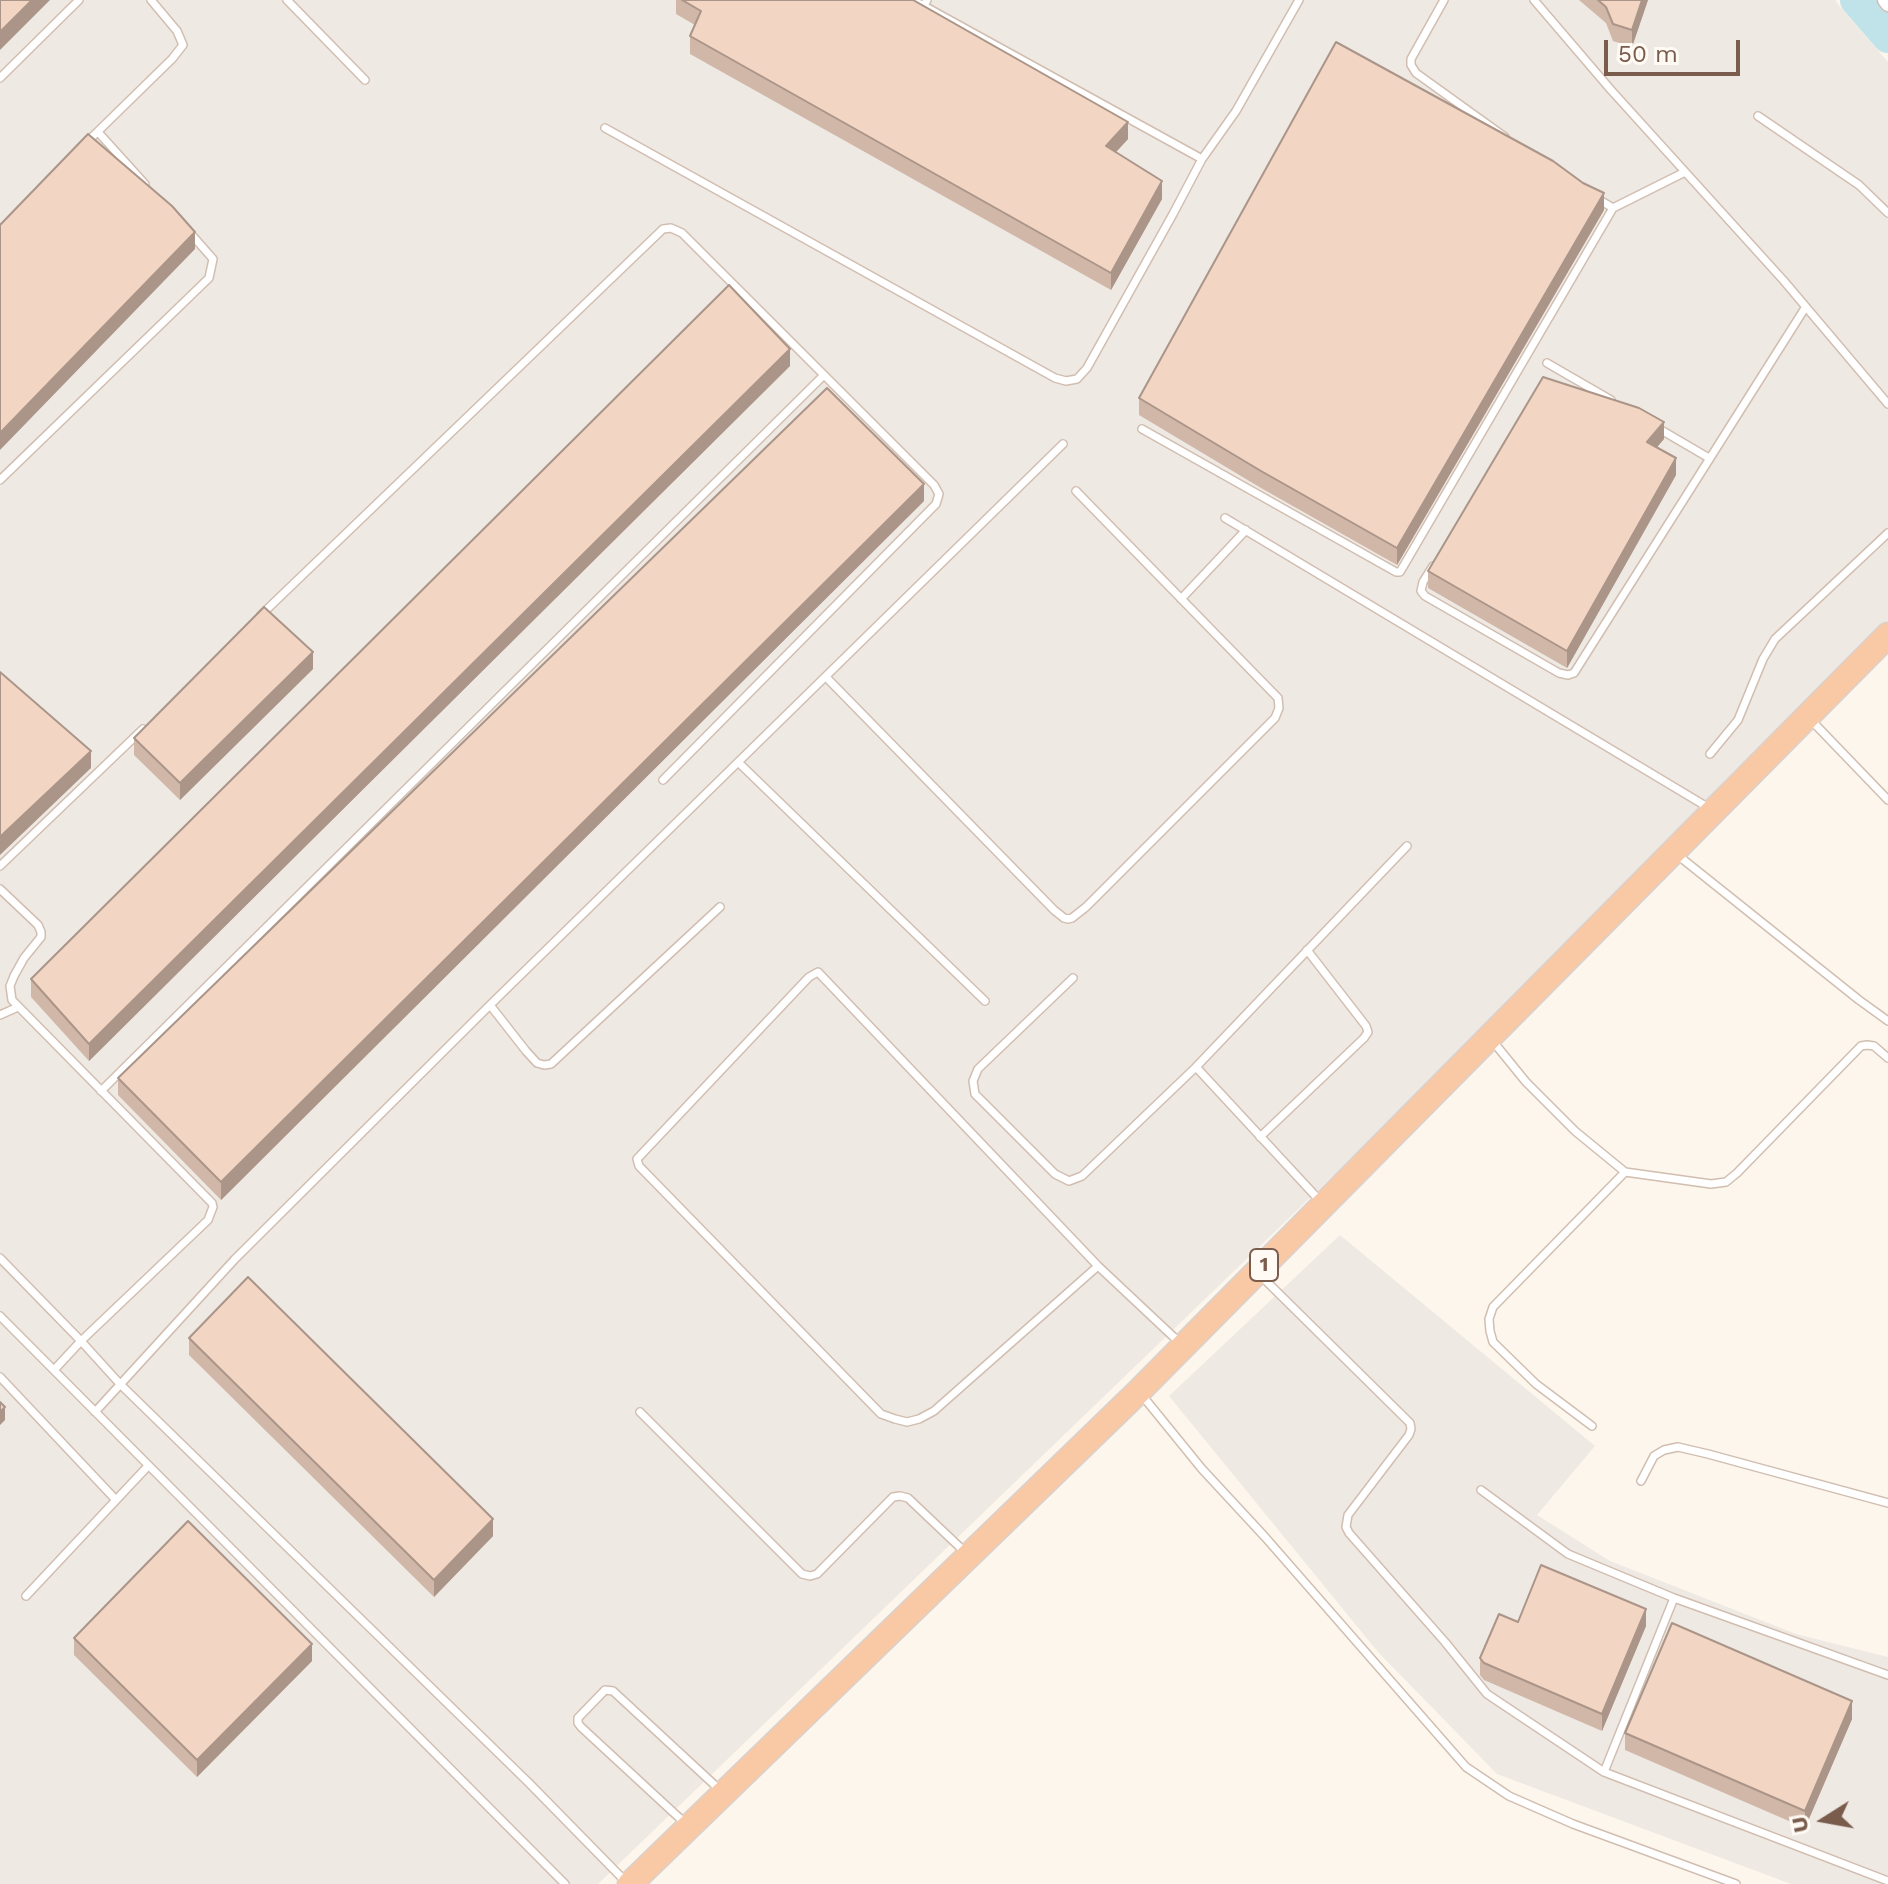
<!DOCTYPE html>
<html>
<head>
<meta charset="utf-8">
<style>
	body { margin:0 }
	#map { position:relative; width:1888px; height:1884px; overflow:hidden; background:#fdf6ec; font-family:"Work Sans",sans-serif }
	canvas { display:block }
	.north { position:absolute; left:1784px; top:1780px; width:80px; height:80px; -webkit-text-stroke:6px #fffaf3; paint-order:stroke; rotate:259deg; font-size:22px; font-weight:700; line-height:32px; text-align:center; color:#7a5c4d }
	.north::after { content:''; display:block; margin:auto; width:28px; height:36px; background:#7a5c4d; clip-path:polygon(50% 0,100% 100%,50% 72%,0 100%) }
	.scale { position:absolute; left:1604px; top:40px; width:136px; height:36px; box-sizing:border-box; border:4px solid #7a5c4d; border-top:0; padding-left:10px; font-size:24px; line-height:28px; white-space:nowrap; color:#7a5c4d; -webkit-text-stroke:6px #fffaf3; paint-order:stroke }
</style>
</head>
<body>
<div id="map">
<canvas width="1888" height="1884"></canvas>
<div class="north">U</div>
<div class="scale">50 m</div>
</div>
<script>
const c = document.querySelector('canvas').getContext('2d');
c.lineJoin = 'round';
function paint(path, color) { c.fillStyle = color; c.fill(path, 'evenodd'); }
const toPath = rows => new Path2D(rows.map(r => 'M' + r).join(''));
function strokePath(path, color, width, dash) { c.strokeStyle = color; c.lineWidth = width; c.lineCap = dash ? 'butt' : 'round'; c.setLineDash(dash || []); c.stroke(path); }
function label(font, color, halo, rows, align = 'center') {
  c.font = font + ' "Work Sans",sans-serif'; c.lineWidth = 6; c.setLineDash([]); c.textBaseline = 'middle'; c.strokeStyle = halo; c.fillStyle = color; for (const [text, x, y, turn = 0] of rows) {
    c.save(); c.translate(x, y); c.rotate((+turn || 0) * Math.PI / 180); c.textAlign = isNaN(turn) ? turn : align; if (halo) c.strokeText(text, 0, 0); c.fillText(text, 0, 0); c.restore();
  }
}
paint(toPath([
	[0,0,1836,0,1837,3,1888,62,1888,622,1728,795,598,1884,0,1884],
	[1340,1235,1595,1446,1537,1515,1610,1561,1796,1634,1888,1657,1888,1884,1791,1884,1497,1774,1378,1652,1169,1396]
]), '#efe9e4');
strokePath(toPath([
	[1856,0,1888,37]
]), '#bfe3e8', 32);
const service = toPath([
	[287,0,365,80],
	[912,0,924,6,927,0],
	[1444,0,1411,59,1411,65,1416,73,1505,137],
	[1534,0,1611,90,1784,281,1888,404],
	[924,6,1202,159],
	[0,78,79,0],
	[1758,116,1859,185,1888,213],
	[605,128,1055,378,1066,381,1077,379,1087,368,1173,214,1202,159,1236,111,1299,0],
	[98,132,145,184],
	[86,143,172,59,183,45,177,31,151,0],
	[1598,199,1613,208,1685,172],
	[1547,363,1611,400],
	[1656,427,1709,458],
	[1142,429,1396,572,1400,572,1613,208],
	[0,480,209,278,213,259,191,234],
	[1225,518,1709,808],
	[1433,566,1423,582,1421,591,1425,596,1559,673,1568,675,1574,673,1805,308],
	[1181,599,1246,530],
	[261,615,663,229,671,228,682,233,934,485,939,494,936,504,663,780],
	[826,677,1054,910,1064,918,1068,919,1072,918,1086,907,1275,718,1279,708,1278,698,1076,491],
	[1809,718,1888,800],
	[1710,754,1738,720,1763,659,1775,639,1888,533],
	[738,762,985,1001],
	[1675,853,1859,1000,1888,1021],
	[0,866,143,729],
	[0,889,38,925,41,932,41,937,24,958,14,976,10,986,12,1000,212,1203,213,1207,208,1220,81,1341,54,1370],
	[1073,978,978,1069,973,1081,975,1094,1055,1174,1069,1181,1082,1176,1196,1067],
	[490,1005,526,1051,537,1063,544,1065,551,1064,720,907],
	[0,1015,18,1007],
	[1491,1039,1526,1082,1575,1131,1625,1172,1711,1184,1726,1182,1737,1173,1861,1046,1867,1045,1874,1046,1888,1058],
	[101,1091,824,375],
	[1260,1137,1364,1038,1368,1032,1366,1026,1307,950],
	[1322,1203,1196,1067,1407,846],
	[0,1258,81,1341,120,1384,529,1783,627,1883],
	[1098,1266,934,1411,919,1419,907,1422,895,1419,881,1414,639,1166,637,1159,809,977,818,972,1098,1266,1180,1343],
	[1259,1274,1410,1423,1411,1429,1409,1435,1348,1515,1346,1527,1349,1533,1445,1642,1487,1694,1604,1772,1888,1881],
	[0,1316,565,1884],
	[0,1377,116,1500],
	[1141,1394,1202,1469,1265,1537,1466,1767,1509,1796,1573,1824,1736,1884],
	[95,1412,235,1259,490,1005,1063,444],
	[640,1412,802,1574,810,1576,817,1574,893,1497,900,1496,908,1498,967,1554],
	[1592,1426,1536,1384,1493,1342,1490,1331,1489,1319,1493,1307,1625,1172],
	[1641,1481,1654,1456,1664,1450,1678,1447,1708,1454,1888,1503],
	[1481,1490,1568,1554,1674,1598,1888,1675],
	[26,1596,148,1466],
	[1604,1772,1674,1598],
	[687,1825,581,1727,578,1723,578,1718,605,1690,613,1691,720,1790]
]);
const minor = toPath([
	[1885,0,1888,4]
]);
const trunk = toPath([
	[630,1884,1138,1392,1888,635]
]);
strokePath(service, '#d1beb0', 10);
strokePath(minor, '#d1beb0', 17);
strokePath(trunk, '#dad1cd', 27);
strokePath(service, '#fff', 7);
strokePath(minor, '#fff', 14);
strokePath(trunk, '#f9c8a4', 24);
paint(toPath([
	[676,0,682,0,1128,139,1116,152,1162,199,1111,290,690,54,690,36,695,25,676,14],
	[1579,0,1648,0,1632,47,1613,41,1606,23],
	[1604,210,1397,565,1261,488,1139,415,1139,398],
	[790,366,89,1061,31,997,31,979],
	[1664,439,1657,447,1676,475,1567,668,1428,588,1428,571],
	[924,501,221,1200,118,1095,118,1078],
	[313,669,180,800,134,755,134,738],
	[189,1338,493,1536,434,1597,189,1355],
	[1518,1622,1646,1626,1602,1731,1484,1680,1480,1675,1480,1658],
	[74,1638,312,1661,197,1777,74,1655],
	[1852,1719,1805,1828,1625,1750,1625,1733]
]), '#d1b7a8');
paint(toPath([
	[32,0,50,0,0,50,0,32],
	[1642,0,1648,0,1632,47,1632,30],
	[1128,122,1128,139,1106,163,1106,146],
	[1162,181,1162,199,1111,290,1111,273],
	[1604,193,1604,210,1397,565,1397,548],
	[195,232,195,249,0,450,0,433],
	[790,349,790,366,89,1061,89,1044],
	[1664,422,1664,439,1647,459,1647,442],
	[1676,458,1676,475,1567,668,1567,651],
	[924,484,924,501,221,1200,221,1182],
	[313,652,313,669,180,800,180,783],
	[91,751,91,768,0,855,0,837],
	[5,1407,5,1420,0,1425,0,1412],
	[493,1519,493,1536,434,1597,434,1580],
	[1646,1609,1646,1626,1602,1731,1602,1714],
	[312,1644,312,1661,197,1777,197,1760],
	[1852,1701,1852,1719,1805,1828,1805,1811]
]), '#aa9588');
const building = toPath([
	[0,0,32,0,0,32,0,0],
	[682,0,913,0,1128,122,1106,146,1162,181,1111,273,690,36,701,11,682,0],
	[1598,0,1642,0,1632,30,1613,24,1606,7,1598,0],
	[1336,42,1553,161,1583,183,1604,193,1397,548,1261,471,1139,398,1336,42],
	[88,134,172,206,195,232,0,433,0,225,88,134],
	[729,285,790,349,89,1044,31,979,729,285],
	[1543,377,1639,408,1664,422,1647,442,1676,458,1567,651,1428,571,1543,377],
	[827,388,924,484,221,1182,118,1078,827,388],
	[264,607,313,652,180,783,134,738,264,607],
	[0,672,91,751,0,837,0,672],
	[248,1277,493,1519,434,1580,189,1338,248,1277],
	[0,1402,5,1407,0,1412,0,1402],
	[188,1521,312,1644,197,1760,74,1638,188,1521],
	[1541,1565,1646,1609,1602,1714,1484,1663,1480,1658,1499,1614,1518,1622,1541,1565],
	[1672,1623,1852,1701,1805,1811,1625,1733,1672,1623]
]);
paint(building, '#f3d5c3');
strokePath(building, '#aa9588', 2);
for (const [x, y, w] of [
	[1264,1265,28]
]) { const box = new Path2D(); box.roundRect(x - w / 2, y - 16, w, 32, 6); c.fillStyle = '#fffaf3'; c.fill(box); strokePath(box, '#7a5c4d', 2); }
label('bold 20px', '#7a5c4d', null, [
	["1",1264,1265]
]);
</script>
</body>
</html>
